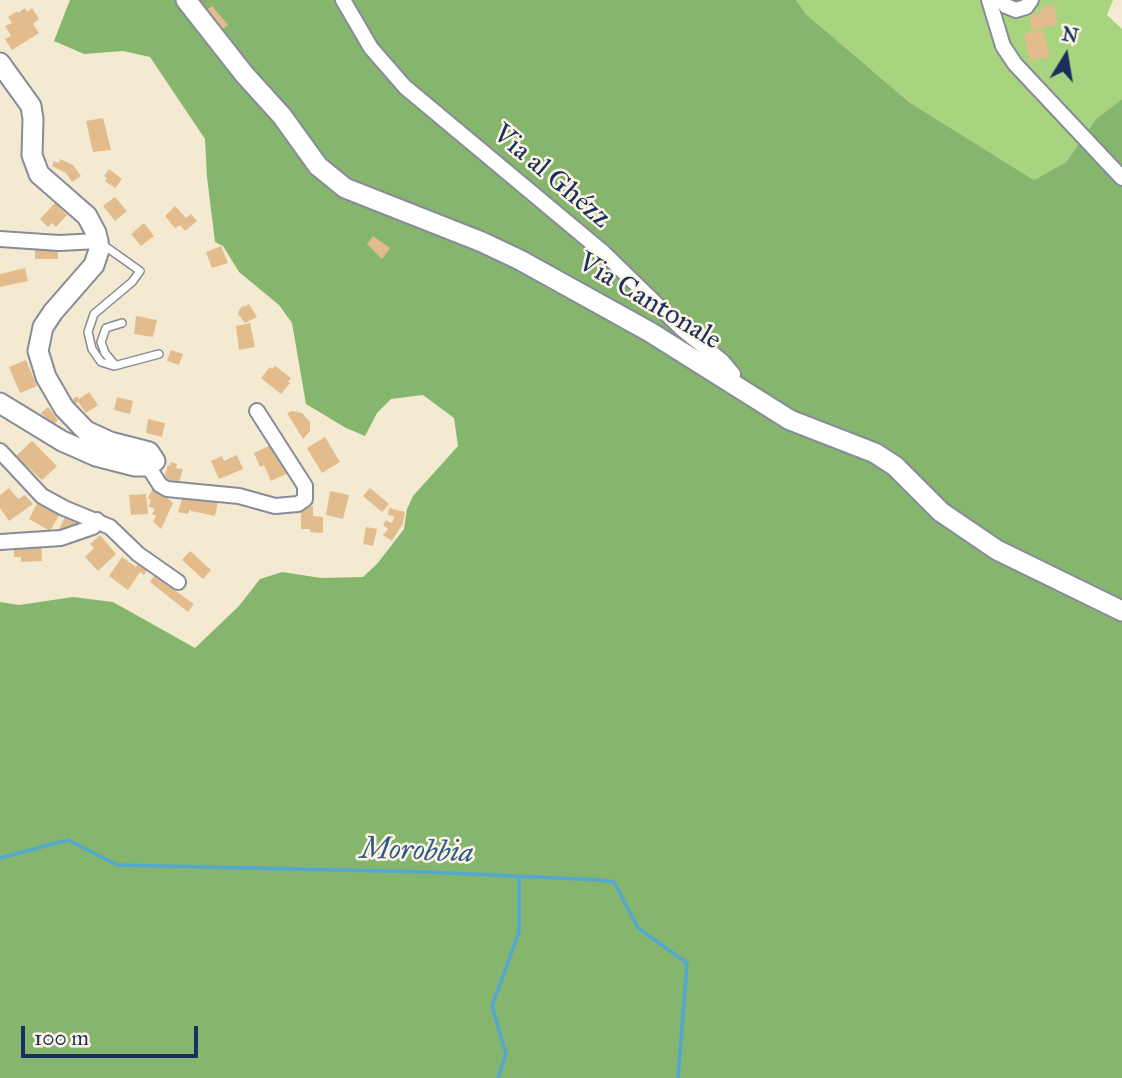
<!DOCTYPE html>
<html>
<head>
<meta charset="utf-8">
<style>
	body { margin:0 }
	#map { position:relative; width:1122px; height:1078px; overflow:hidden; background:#f3ead1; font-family:"IM FELL Great Primer",serif }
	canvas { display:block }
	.north { position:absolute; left:1031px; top:21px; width:70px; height:70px; -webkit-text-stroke:5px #fcf5e5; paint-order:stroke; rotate:11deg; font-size:19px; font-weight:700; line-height:28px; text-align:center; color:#1b2f5e }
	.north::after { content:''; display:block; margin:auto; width:24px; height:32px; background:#1b2f5e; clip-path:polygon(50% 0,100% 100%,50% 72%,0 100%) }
	.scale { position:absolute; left:21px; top:1026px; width:177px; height:32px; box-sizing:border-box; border:4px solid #1b2f5e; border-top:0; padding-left:9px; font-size:21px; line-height:24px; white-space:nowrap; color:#1b2f5e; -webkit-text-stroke:5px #fcf5e5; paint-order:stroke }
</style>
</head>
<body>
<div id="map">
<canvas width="1122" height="1078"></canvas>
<div class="north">N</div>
<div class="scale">100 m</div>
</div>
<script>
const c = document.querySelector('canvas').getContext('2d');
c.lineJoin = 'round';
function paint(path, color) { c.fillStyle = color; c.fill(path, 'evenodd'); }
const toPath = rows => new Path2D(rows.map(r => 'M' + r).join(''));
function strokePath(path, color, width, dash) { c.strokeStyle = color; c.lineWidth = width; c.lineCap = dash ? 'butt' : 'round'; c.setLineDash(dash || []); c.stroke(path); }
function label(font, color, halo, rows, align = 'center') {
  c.font = font + ' "IM FELL Great Primer",serif'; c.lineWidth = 5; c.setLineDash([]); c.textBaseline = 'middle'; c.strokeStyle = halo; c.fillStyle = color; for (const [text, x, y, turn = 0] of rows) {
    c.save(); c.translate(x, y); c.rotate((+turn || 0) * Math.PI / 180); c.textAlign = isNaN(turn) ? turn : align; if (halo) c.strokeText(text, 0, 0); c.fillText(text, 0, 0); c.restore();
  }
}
paint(toPath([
	[796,0,1113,0,1107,15,1122,29,1122,99,1096,119,1066,162,1034,180,909,102,806,14]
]), '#a8d480');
paint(toPath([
	[70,0,796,0,806,14,909,102,1034,180,1066,162,1096,119,1122,99,1122,1078,0,1078,0,602,19,605,73,597,113,602,195,648,239,606,260,579,282,572,321,578,363,577,377,564,404,529,407,509,413,496,458,446,454,418,423,395,391,399,377,413,365,436,346,428,306,404,292,323,279,305,239,272,223,246,215,242,207,177,205,139,150,57,123,51,84,54,54,41]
]), '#86b66e');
strokePath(toPath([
	[0,858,68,840,117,865,427,872,600,880,614,882,638,928,687,963,678,1078],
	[498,1078,506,1054,492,1006,519,932,519,876]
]), '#53a8cf', 3.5);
paint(toPath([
	[1055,5,1057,25,1031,30,1030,15,1041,13,1041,7],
	[212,6,228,25,219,32,203,12],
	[25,8,27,12,32,8,39,19,33,24,39,33,12,50,5,39,11,36,5,26,12,23,8,17,17,11,18,13],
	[1043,29,1050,57,1030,61,1024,34],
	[103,118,111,150,93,152,86,121],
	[60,159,73,165,81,176,72,182,66,173,52,166,54,161,59,163],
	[109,169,122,179,115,188,105,181,107,178,104,176],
	[115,197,127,211,115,221,103,206],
	[55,203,67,215,56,227,52,223,48,227,40,219],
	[175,206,186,218,191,214,197,221,185,231,180,225,175,228,165,216],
	[144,223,154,236,141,246,131,234],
	[373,236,390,248,382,259,367,244],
	[221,246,228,263,212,268,206,252],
	[35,247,58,247,58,259,35,259],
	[25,268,28,281,0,287,0,274],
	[249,304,257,317,245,323,238,314,239,310,244,305,245,307],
	[136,316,157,320,153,337,134,334],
	[250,323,255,347,239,350,236,326],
	[171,350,183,354,179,365,167,361],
	[26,360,37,386,20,393,9,367],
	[275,366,291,378,288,382,290,383,281,394,261,378,270,367,272,369],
	[89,392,98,405,86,413,78,402,75,404,72,400,77,396,79,399],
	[117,397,133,401,130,414,114,410],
	[48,407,58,420,53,425,41,413],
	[292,411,302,413,310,422,310,431,303,439,287,413],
	[148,419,165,423,162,437,146,433],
	[325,437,340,462,322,473,307,448],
	[32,441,57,466,42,480,16,456],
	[273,444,288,473,271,481,264,465,260,467,254,453],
	[237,455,243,469,219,479,211,461,222,456,224,461],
	[171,462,177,464,176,468,183,469,179,482,164,478,168,465,170,466],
	[9,488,18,499,25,495,33,504,9,521,0,508,0,495],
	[153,488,166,494,165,496,173,503,161,529,153,522,156,516,152,514,155,509,148,506,151,500,148,498],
	[370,488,389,504,382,512,363,496],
	[330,491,349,495,343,519,326,515],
	[146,494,148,514,131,515,129,495],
	[206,494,219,496,215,516,191,511,190,509,188,514,178,512,183,496,193,500,194,498,205,500],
	[38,502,60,514,50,531,29,519],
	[313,506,313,516,323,517,323,533,310,532,310,529,301,529,301,507],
	[389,508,405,512,403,523,392,541,383,535,388,529,383,525,386,520,391,523,393,521,394,516,388,515],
	[65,517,76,523,83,519,88,526,65,533,59,529],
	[366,527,377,529,373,546,363,544],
	[100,535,116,554,98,571,85,557,94,548,90,544],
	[41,543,42,561,21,562,21,557,14,557,14,547],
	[190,551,211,570,203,579,182,560],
	[122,557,136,567,141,559,150,566,144,575,140,572,128,590,109,576],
	[154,576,194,604,188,612,150,582]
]), '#e2bc8d');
const lane = toPath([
	[102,244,140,271,132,282,94,314,88,332,92,349,101,362,114,366,159,354],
	[115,365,105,353,101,342,106,328,122,323]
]);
const street = toPath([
	[343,0,371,48,405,87,604,253,682,329,722,361,733,374,732,385],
	[989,0,1003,46,1015,64,1122,178],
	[1002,0,1006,6,1016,10,1026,7,1031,0],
	[0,239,59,243,98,241],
	[0,451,42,496,64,508,110,527,138,554,178,582],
	[148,466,160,485,167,489,239,496,275,506,298,504,305,499,305,486,257,411],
	[0,542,61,538,93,527,97,520]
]);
const secondary = toPath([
	[186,0,244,74,282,116,318,166,345,188,482,242,520,260,650,332,790,420,875,453,895,466,941,512,997,550,1122,611],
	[0,63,31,106,33,119,32,155,39,174,87,216,96,233,98,241,99,250,94,265,53,312,43,327,38,351,46,377,64,408,86,431,110,442,149,452,155,461,148,466,135,466,96,456,62,441,0,403]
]);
strokePath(lane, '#878c98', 10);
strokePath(street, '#878c98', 18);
strokePath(secondary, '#878c98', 23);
strokePath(lane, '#fff', 7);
strokePath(street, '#fff', 14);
strokePath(secondary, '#fff', 19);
label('28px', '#1b2f5e', '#fcf5e5', [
	["Via al Ghézz",551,177,40],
	["Via Cantonale",649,302,31]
]);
label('italic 30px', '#2f5986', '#fcf5e5', [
	["Morobbia",417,852,2]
]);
</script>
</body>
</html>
